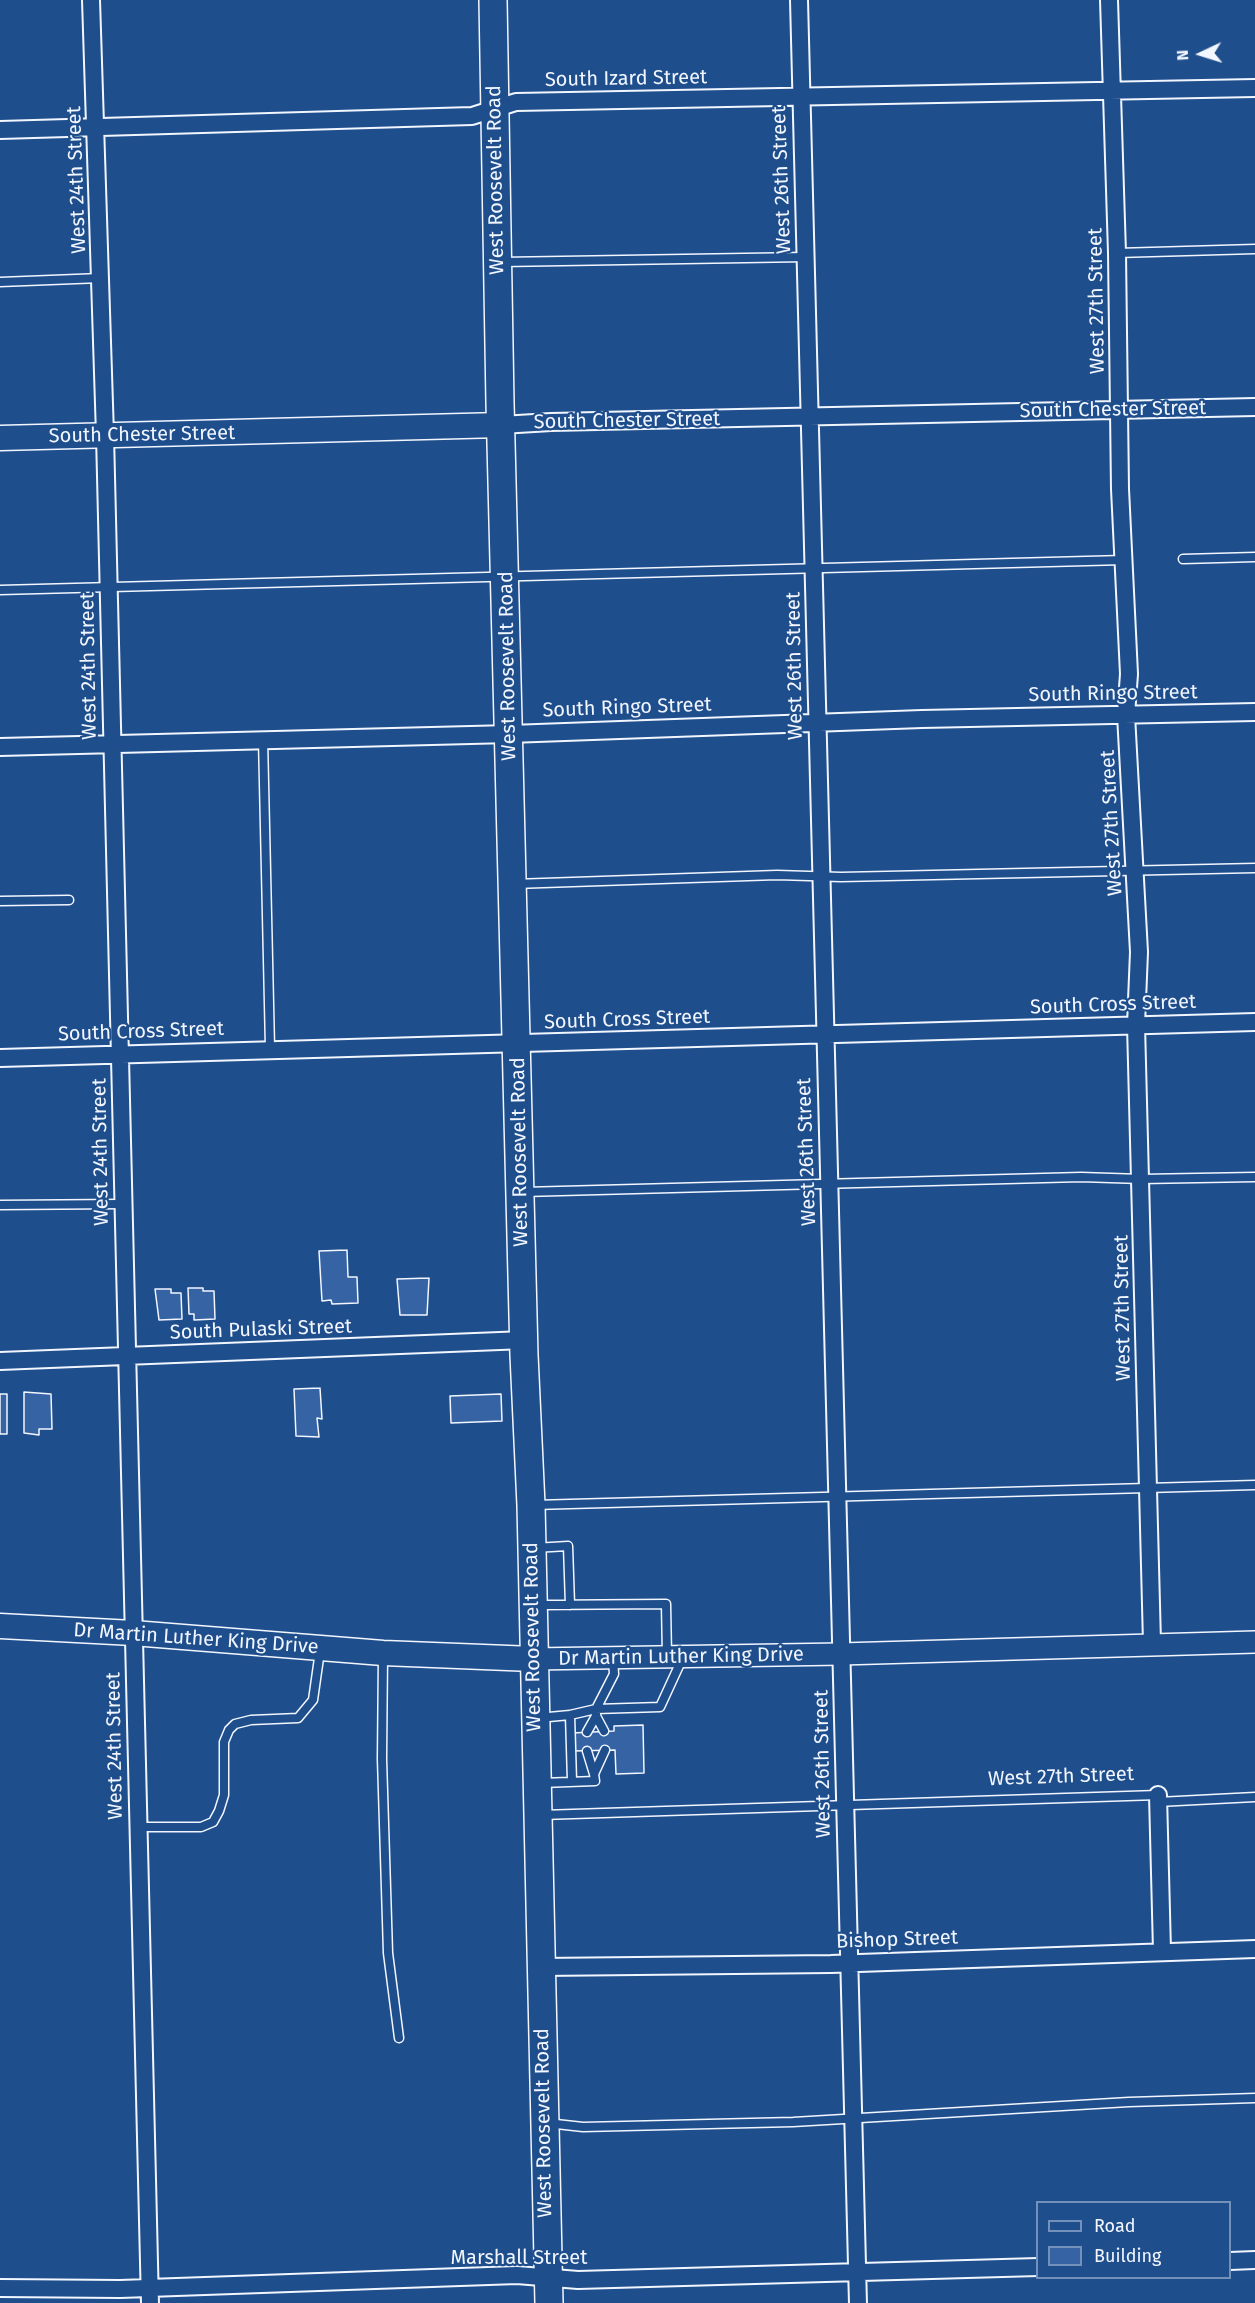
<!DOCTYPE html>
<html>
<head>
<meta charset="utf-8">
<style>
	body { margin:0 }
	#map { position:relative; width:1255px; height:2303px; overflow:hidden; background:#1f4e8c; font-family:"Fira Sans",sans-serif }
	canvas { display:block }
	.legend { position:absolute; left:1036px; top:2201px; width:195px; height:78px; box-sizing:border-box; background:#1f4e8c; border:2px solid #7391ba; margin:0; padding:8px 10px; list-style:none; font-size:18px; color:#f2f6ff }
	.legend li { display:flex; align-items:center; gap:12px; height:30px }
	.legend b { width:30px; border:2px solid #7391ba }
	.north { position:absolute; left:1171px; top:24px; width:60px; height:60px; -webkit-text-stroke:4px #1f4e8c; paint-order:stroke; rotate:266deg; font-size:16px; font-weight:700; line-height:24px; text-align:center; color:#f2f6ff }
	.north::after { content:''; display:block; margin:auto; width:21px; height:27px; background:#f2f6ff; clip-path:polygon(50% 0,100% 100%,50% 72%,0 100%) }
</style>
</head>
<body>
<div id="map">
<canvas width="1255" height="2303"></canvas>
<ul class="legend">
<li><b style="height:8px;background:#1f4e8c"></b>Road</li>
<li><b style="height:16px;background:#3563a3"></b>Building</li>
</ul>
<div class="north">N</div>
</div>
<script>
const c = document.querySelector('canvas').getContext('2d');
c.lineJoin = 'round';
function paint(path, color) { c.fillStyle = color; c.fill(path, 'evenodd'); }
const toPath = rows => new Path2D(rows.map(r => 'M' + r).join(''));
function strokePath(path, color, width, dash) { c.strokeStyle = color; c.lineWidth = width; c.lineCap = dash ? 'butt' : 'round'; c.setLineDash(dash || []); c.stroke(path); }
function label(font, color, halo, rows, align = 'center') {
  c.font = font + ' "Fira Sans",sans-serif'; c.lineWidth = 4.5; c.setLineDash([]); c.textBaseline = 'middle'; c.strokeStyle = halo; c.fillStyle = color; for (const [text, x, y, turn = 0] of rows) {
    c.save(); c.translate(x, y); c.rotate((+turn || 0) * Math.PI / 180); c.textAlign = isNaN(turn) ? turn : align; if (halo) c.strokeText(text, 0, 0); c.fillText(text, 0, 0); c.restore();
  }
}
const building = toPath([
	[347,1250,348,1277,357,1277,358,1303,332,1304,331,1300,322,1301,319,1251,347,1250],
	[429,1278,427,1315,400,1315,397,1279,429,1278],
	[188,1288,203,1288,203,1291,214,1291,215,1319,194,1320,194,1314,189,1314,188,1288],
	[155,1289,171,1289,171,1293,181,1293,182,1319,159,1320,155,1289],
	[320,1388,322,1419,317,1418,319,1437,296,1436,294,1389,320,1388],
	[24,1392,51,1394,52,1429,39,1429,39,1435,24,1433,24,1392],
	[0,1394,7,1394,7,1434,0,1434,0,1394],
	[501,1394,502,1421,451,1423,450,1396,501,1394],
	[643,1725,644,1773,616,1774,615,1750,573,1751,572,1733,614,1731,614,1726,643,1725]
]);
paint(building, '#3563a3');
strokePath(building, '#f2f6ff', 1.5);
const service = toPath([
	[1117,253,1255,249],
	[501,262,806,257],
	[0,282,101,278],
	[1183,559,1255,557],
	[0,590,1124,560],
	[263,739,270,1048],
	[514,884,777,875,841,877,1255,868],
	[0,901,69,900],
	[523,1192,1081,1177,1141,1179,1255,1177],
	[0,1205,123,1204],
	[534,1505,1255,1485],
	[534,1548,568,1546,570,1605],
	[536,1605,666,1604,667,1656],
	[383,1654,382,1759,388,1953,399,2038],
	[596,1716,596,1709,614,1674,613,1658],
	[538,1718,570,1715],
	[587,1732,596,1716,604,1731],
	[587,1751,594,1774],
	[572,1781,570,1715,596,1709,660,1707,683,1657],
	[542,1783,595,1781,594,1774,605,1750],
	[1158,1802,1255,1797],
	[542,1815,1158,1795],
	[138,1827,201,1827,213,1822,219,1811,224,1795,224,1742,229,1730,235,1724,251,1720,298,1718,313,1700,320,1651],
	[547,2123,583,2127,793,2122,1129,2102,1255,2098]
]);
const minor = toPath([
	[91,0,105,435,150,2303],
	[799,0,858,2303],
	[1109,0,1117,253,1120,489,1129,674,1126,715,1139,952,1136,1025,1152,1643],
	[0,130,472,116,516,102,1255,88],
	[501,425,551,422,1255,407],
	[0,747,510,734,922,719,1255,712],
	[0,1058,1255,1022],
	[0,1361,525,1340],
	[1158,1795,1162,1951],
	[541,1967,831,1964,1255,1949],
	[1230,2261,1255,2260],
	[0,2288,120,2289,517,2275,578,2280,1038,2267]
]);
const tertiary = toPath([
	[533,1659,841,1654,1255,1642]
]);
const secondary = toPath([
	[0,438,501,425],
	[0,1626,133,1633,383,1653,533,1659]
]);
const primary = toPath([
	[493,0,500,403,524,1355,531,1505,549,2303]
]);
strokePath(service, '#f2f6ff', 11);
strokePath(minor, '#f2f6ff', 20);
strokePath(tertiary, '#f2f6ff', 24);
strokePath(secondary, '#f2f6ff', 27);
strokePath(primary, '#f2f6ff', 30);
strokePath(service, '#1f4e8c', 8);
strokePath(minor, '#1f4e8c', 16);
strokePath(tertiary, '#1f4e8c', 21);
strokePath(secondary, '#1f4e8c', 24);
strokePath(primary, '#1f4e8c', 27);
label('20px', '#f2f6ff', '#1f4e8c', [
	["South Izard Street",626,79,-1],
	["West 24th Street",77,180,-92],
	["West Roosevelt Road",496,180,-91],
	["West 26th Street",782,180,-92],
	["West 27th Street",1097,301,-91],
	["South Chester Street",1113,410,-1],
	["South Chester Street",627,421,-1],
	["South Chester Street",142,435,-1],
	["West 24th Street",89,666,-91],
	["West Roosevelt Road",508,666,-91],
	["West 26th Street",795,666,-91],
	["South Ringo Street",1113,694,-1],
	["South Ringo Street",627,708,-2],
	["West 27th Street",1112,823,-93],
	["South Cross Street",1113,1005,-2],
	["South Cross Street",627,1020,-2],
	["South Cross Street",141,1032,-2],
	["West 24th Street",101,1152,-91],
	["West Roosevelt Road",520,1152,-91],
	["West 26th Street",807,1152,-92],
	["West 27th Street",1123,1308,-91],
	["South Pulaski Street",261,1330,-2],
	["West Roosevelt Road",533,1637,-91],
	["Dr Martin Luther King Drive",196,1639,4],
	["Dr Martin Luther King Drive",681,1657,-1],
	["West 24th Street",115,1746,-91],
	["West 26th Street",823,1764,-91],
	["West 27th Street",1061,1777,-2],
	["Bishop Street",897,1940,-2],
	["West Roosevelt Road",544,2123,-91],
	["Marshall Street",519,2258]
]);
</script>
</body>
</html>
